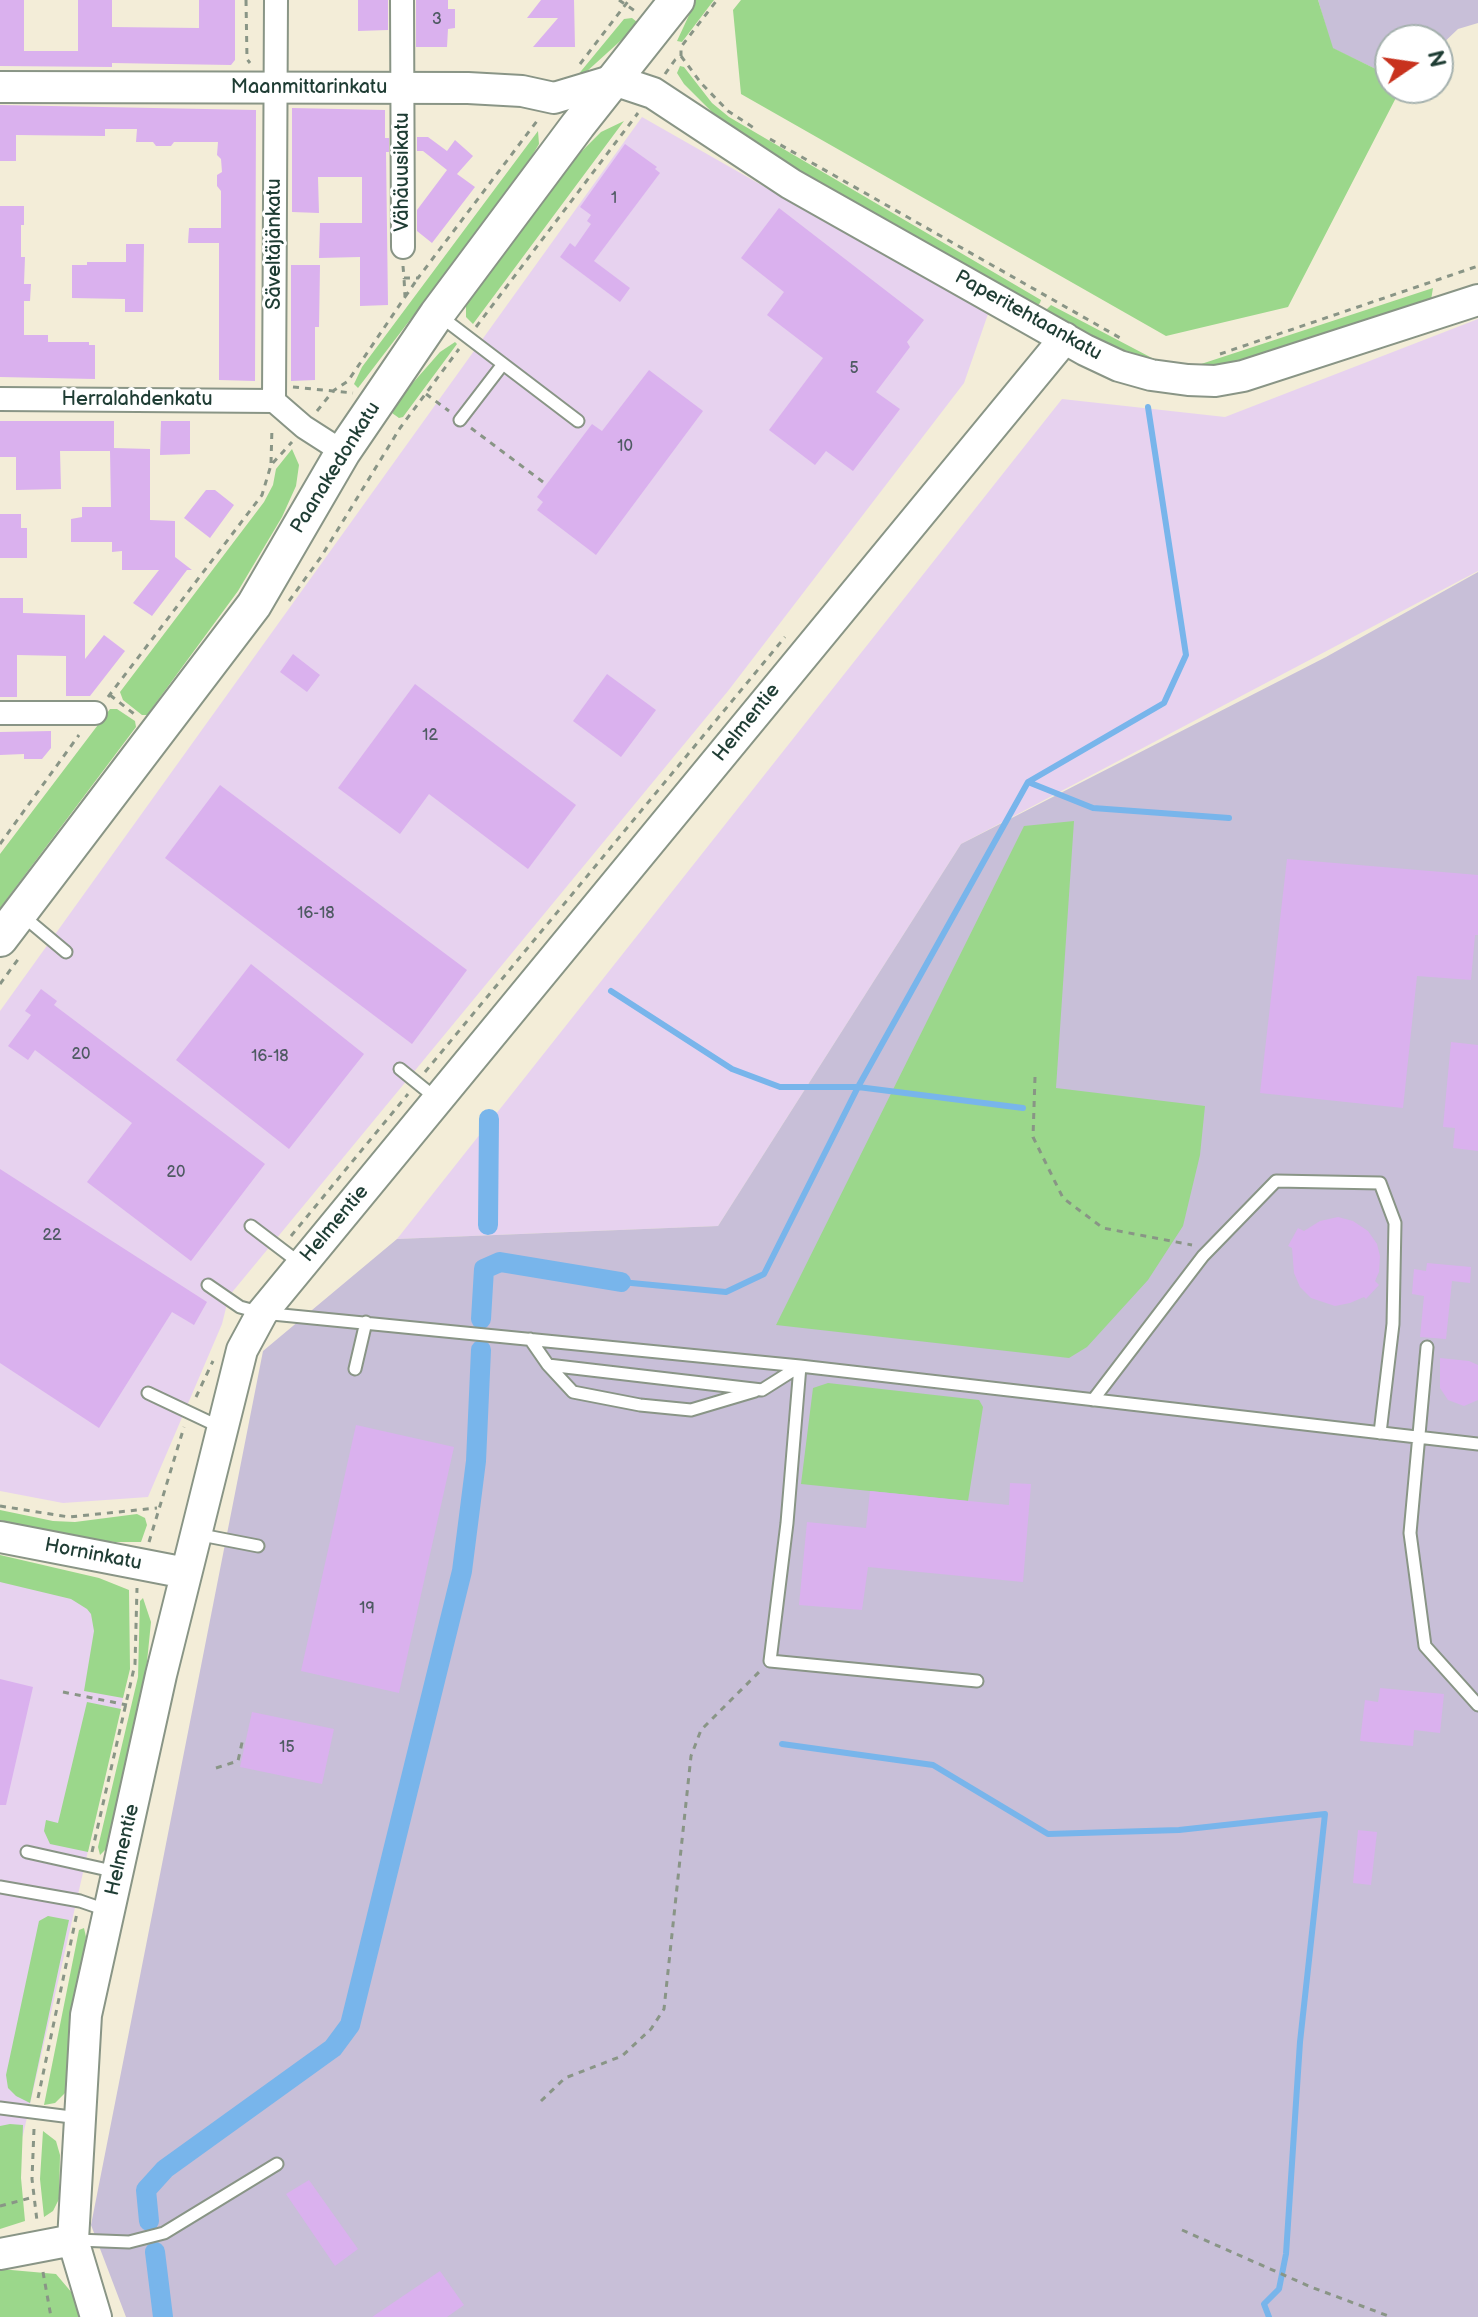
<!DOCTYPE html>
<html>
<head>
<meta charset="utf-8">
<style>
	body { margin:0 }
	#map { position:relative; width:1478px; height:2317px; overflow:hidden; background:#f3edd8; font-family:"Balsamiq Sans",sans-serif }
	canvas { display:block }
	.north { position:absolute; left:1374px; top:24px; width:80px; height:80px; box-sizing:border-box; background:#fff; border:2px solid #a5b1ae; border-radius:50%; rotate:77deg; font-size:22px; font-weight:700; line-height:32px; text-align:center; color:#1f3d34 }
	.north::after { content:''; display:block; margin:auto; width:28px; height:36px; background:#c8321e; clip-path:polygon(50% 0,100% 100%,50% 72%,0 100%) }
</style>
</head>
<body>
<div id="map">
<canvas width="1478" height="2317"></canvas>
<div class="north">N</div>
</div>
<script>
const c = document.querySelector('canvas').getContext('2d');
c.lineJoin = 'round';
function paint(path, color) { c.fillStyle = color; c.fill(path, 'evenodd'); }
const toPath = rows => new Path2D(rows.map(r => 'M' + r).join(''));
function strokePath(path, color, width, dash) { c.strokeStyle = color; c.lineWidth = width; c.lineCap = dash ? 'butt' : 'round'; c.setLineDash(dash || []); c.stroke(path); }
function label(font, color, halo, rows, align = 'center') {
  c.font = font + ' "Balsamiq Sans",sans-serif'; c.lineWidth = 6; c.setLineDash([]); c.textBaseline = 'middle'; c.strokeStyle = halo; c.fillStyle = color; for (const [text, x, y, turn = 0] of rows) {
    c.save(); c.translate(x, y); c.rotate((+turn || 0) * Math.PI / 180); c.textAlign = isNaN(turn) ? turn : align; if (halo) c.strokeText(text, 0, 0); c.fillText(text, 0, 0); c.restore();
  }
}
paint(toPath([
	[642,117,988,314,964,383,728,691,229,1296,222,1324,148,1497,63,1503,0,1491,0,1011],
	[1478,319,1478,571,961,844,718,1226,397,1239,1062,399,1225,417],
	[0,1573,89,1601,125,1689,23,2135,0,2179]
]), '#e7d2ef');
paint(toPath([
	[1318,0,1478,0,1478,23,1458,29,1438,48,1438,40,1390,40,1390,76,1332,48],
	[1478,572,1478,2317,126,2317,91,2225,263,1351,397,1239,718,1226,961,844,1326,657]
]), '#c8bfd8');
paint(toPath([
	[696,0,714,0,682,42,677,41],
	[741,0,1318,0,1333,48,1390,76,1390,88,1401,88,1288,307,1166,336,741,94,733,10],
	[632,18,637,22,628,34,585,73,577,76,624,19],
	[680,66,684,67,712,103,729,117,1041,300,1040,303,1036,307,817,189,721,121,684,84,677,73],
	[624,121,473,324,466,317,466,302,577,156,601,132],
	[538,131,539,144,520,176,358,388,354,384,362,367],
	[1433,288,1430,306,1217,369,1151,364,1116,351,1044,312,1051,305,1152,358,1173,364,1195,366],
	[455,342,457,344,403,417,399,418,392,413,404,393,440,352],
	[292,449,299,465,296,486,282,517,238,591,147,715,142,715,123,700,120,692,264,502,273,485,276,469],
	[110,709,117,709,135,721,136,727,0,908,0,854],
	[1074,821,1056,1088,1205,1106,1200,1155,1183,1226,1148,1280,1087,1347,1069,1358,776,1325,1024,826],
	[828,1383,979,1400,983,1407,968,1501,801,1484,813,1388],
	[0,1510,53,1521,75,1522,137,1514,145,1518,147,1525,141,1542,115,1542,81,1538,0,1520],
	[0,1555,99,1578,129,1590,130,1669,123,1698,84,1691,94,1631,91,1614,87,1609,71,1599,0,1582],
	[143,1598,151,1622,145,1682,106,1849,100,1855,98,1847,138,1677,140,1601],
	[87,1702,121,1709,88,1852,50,1844,44,1831,46,1820,58,1823],
	[48,1916,69,1920,30,2103,16,2096,8,2088,6,2075,39,1921],
	[84,1928,86,1937,68,2055,66,2092,55,2103,44,2105,79,1930],
	[10,2124,23,2125,21,2178,25,2221,0,2229,0,2126],
	[43,2131,56,2141,60,2155,59,2199,53,2211,44,2217,40,2179],
	[0,2269,56,2274,78,2300,83,2317,0,2317]
]), '#9bd78b');
strokePath(toPath([
	[1028,782,1093,808,1229,818],
	[611,991,732,1069,780,1087,858,1087,1023,1108],
	[621,1282,726,1292,764,1274,858,1087,1028,782,1164,703,1186,655,1148,407],
	[782,1744,933,1765,1048,1834,1179,1830,1325,1814,1300,2042,1286,2254,1279,2289,1264,2304,1269,2317]
]), '#78b5eb', 6);
strokePath(toPath([
	[488,1225,489,1119],
	[481,1319,484,1269,500,1262,621,1282],
	[149,2221,146,2190,165,2169,333,2048,350,2025,462,1571,476,1461,481,1350],
	[155,2252,163,2317]
]), '#78b5eb', 20);
paint(toPath([
	[0,0,24,0,24,51,78,51,78,0,112,0,112,27,199,28,199,0,235,0,235,60,231,65,112,63,112,67,0,66],
	[358,0,388,0,388,30,358,31],
	[416,0,448,0,448,9,455,9,455,28,448,29,447,47,416,47],
	[541,0,574,0,575,47,533,47,558,18,527,18],
	[0,105,256,110,255,381,219,380,219,243,188,243,189,228,221,228,221,191,217,186,217,175,222,172,221,159,217,155,218,142,174,142,171,146,156,146,153,142,136,142,137,129,105,129,105,136,16,135,16,161,0,161],
	[292,108,385,110,385,138,389,138,389,152,386,152,388,305,360,306,360,257,319,258,320,223,362,223,362,177,318,177,319,213,292,212],
	[417,137,428,137,447,151,455,140,473,156,457,174,475,187,432,243,417,231,417,210,447,170,423,151,417,151],
	[625,144,657,167,655,169,660,173,594,261,630,288,620,302,560,257,570,243,575,247,591,224,587,221,591,215,580,207],
	[0,206,24,206,24,225,21,225,21,257,25,257,24,284,31,284,30,301,24,301,24,335,48,335,48,342,89,342,89,345,95,345,95,379,0,377],
	[779,208,924,320,907,342,910,347,876,392,900,409,853,471,826,451,815,465,769,430,823,358,767,315,784,292,741,258],
	[126,244,144,244,143,312,125,312,125,299,72,298,72,265,87,265,87,262,126,262],
	[291,265,320,265,319,327,315,327,315,380,291,381],
	[649,370,703,411,596,555,537,510,543,502,537,497,592,424,602,431],
	[0,421,114,421,114,448,150,449,150,520,175,521,175,557,192,570,187,570,152,616,133,603,159,570,122,570,122,551,112,552,112,542,71,542,71,519,82,517,82,507,111,507,110,451,60,451,61,489,16,490,16,457,0,457],
	[161,421,190,421,190,454,160,455],
	[206,490,215,490,234,505,210,538,184,518],
	[0,514,21,514,21,528,27,528,27,558,0,558],
	[0,598,23,598,23,613,85,615,85,659,104,635,125,651,90,696,66,696,66,656,17,655,17,697,0,697],
	[293,654,320,675,307,692,280,672],
	[607,674,656,710,621,757,573,721],
	[415,684,576,805,528,869,429,794,400,834,338,788],
	[51,731,51,748,42,759,24,759,24,754,0,755,0,732],
	[220,785,467,970,412,1044,165,858],
	[1287,859,1478,875,1478,935,1475,935,1471,980,1417,976,1403,1108,1260,1093],
	[251,964,364,1054,289,1149,176,1060],
	[41,989,57,1001,54,1005,265,1164,191,1261,87,1182,132,1123,35,1050,28,1060,8,1046,31,1015,25,1011],
	[1451,1042,1478,1045,1478,1151,1453,1148,1455,1128,1443,1127],
	[0,1169,207,1302,194,1325,172,1312,99,1428,0,1363],
	[1338,1217,1353,1221,1368,1231,1377,1244,1380,1256,1379,1272,1375,1281,1379,1285,1366,1299,1364,1297,1350,1303,1335,1306,1311,1298,1300,1287,1294,1273,1292,1248,1288,1246,1298,1228,1304,1231,1320,1221],
	[1427,1263,1471,1267,1470,1283,1452,1281,1446,1339,1420,1337,1424,1296,1412,1294,1414,1269,1426,1271],
	[1440,1358,1469,1361,1478,1365,1478,1400,1464,1406,1448,1400,1440,1388],
	[356,1425,454,1447,399,1693,301,1671],
	[1010,1483,1031,1484,1023,1582,868,1567,862,1610,799,1605,807,1522,866,1528,870,1491,1009,1505],
	[0,1679,33,1687,6,1805,0,1805],
	[1380,1688,1444,1694,1440,1733,1414,1730,1413,1746,1360,1741,1365,1700,1378,1702],
	[252,1712,334,1729,322,1784,240,1767],
	[1358,1830,1377,1832,1371,1885,1353,1883],
	[309,2180,358,2249,335,2266,286,2194],
	[440,2271,464,2305,447,2317,372,2317]
]), '#dab1ee');
const lane = toPath([
	[440,316,578,421],
	[460,420,503,364],
	[23,916,66,952],
	[400,1069,437,1099],
	[251,1226,301,1264],
	[208,1285,240,1307,262,1313,800,1366,1478,1444],
	[530,1339,548,1365,762,1390,800,1366],
	[1427,1347,1410,1533,1425,1646,1478,1705],
	[548,1365,573,1392,640,1405,691,1410,755,1391],
	[800,1366,787,1523,770,1661,977,1681],
	[355,1369,366,1322],
	[148,1393,222,1428],
	[1093,1400,1203,1256,1276,1181,1380,1183,1395,1223,1393,1324,1380,1433],
	[196,1534,258,1546],
	[27,1852,117,1872],
	[0,1887,80,1901,109,1911],
	[0,2108,79,2118],
	[77,2240,129,2242,164,2233,277,2164]
]);
const street = toPath([
	[276,0,274,401,304,427,343,452],
	[402,0,403,247],
	[0,399,274,401],
	[0,713,95,713]
]);
const secondary = toPath([
	[0,87,468,88,522,91,554,98,614,80,653,93,791,184,1085,350,1119,366,1151,375,1188,380,1215,381,1243,376,1478,300],
	[0,1537,186,1573],
	[0,2254,73,2240],
	[96,2317,73,2240,86,2015,161,1675,242,1350,262,1313,1065,338]
]);
const primary = toPath([
	[0,939,254,605,343,452,437,314,578,125,677,0]
]);
strokePath(lane, '#899586', 15);
strokePath(street, '#899586', 26);
strokePath(secondary, '#899586', 34);
strokePath(primary, '#899586', 38);
strokePath(toPath([
	[246,0,247,59,250,63],
	[619,0,635,11],
	[681,56,701,83,728,111,754,128],
	[580,64,629,0],
	[665,74,675,60,681,56,681,47,717,0],
	[770,139,1122,339],
	[403,266,404,278,418,278,537,121],
	[405,297,418,278],
	[476,327,638,113],
	[1220,354,1478,266],
	[293,387,353,393],
	[426,394,449,411],
	[317,411,333,391,348,381,405,297,404,278],
	[471,428,543,482],
	[271,463,272,427],
	[289,601,321,557,400,428,459,349],
	[110,695,138,717],
	[108,697,262,495,271,465,292,442],
	[0,844,79,735],
	[0,984,19,958],
	[425,1072,785,637],
	[1035,1077,1033,1137,1063,1198,1103,1228,1192,1245],
	[291,1236,408,1094],
	[196,1397,213,1361],
	[0,1506,69,1517,157,1508],
	[149,1542,184,1427],
	[63,1692,127,1705],
	[216,1768,238,1761,243,1738],
	[92,1852,135,1664,137,1588],
	[38,2098,77,1913],
	[541,2101,565,2078,622,2056,651,2029,664,2009,691,1756,701,1730,759,1672],
	[34,2129,32,2179,37,2221],
	[0,2206,34,2197],
	[1182,2230,1311,2287,1391,2317],
	[43,2272,51,2317]
]), '#899586', 3, [6, 6]);
strokePath(lane, '#fff', 11);
strokePath(street, '#fff', 22);
strokePath(secondary, '#fff', 30);
strokePath(primary, '#fff', 34);
label('16px', '#4e5a62', null, [
	["3",437,20],
	["1",614,199],
	["5",854,369],
	["10",625,447],
	["12",430,736],
	["16-18",316,914],
	["20",81,1055],
	["16-18",270,1057],
	["20",176,1173],
	["22",52,1236],
	["19",367,1609],
	["15",287,1748]
]);
label('20px', '#1f3d34', '#fff', [
	["Maanmittarinkatu",309,88],
	["Vähäuusikatu",403,172,-90],
	["Säveltäjänkatu",275,244,-90],
	["Paperitehtaankatu",1028,316,29],
	["Herralahdenkatu",137,400],
	["Paanakedonkatu",336,468,-58],
	["Helmentie",747,723,-51],
	["Helmentie",335,1224,-50],
	["Horninkatu",93,1555,11],
	["Helmentie",123,1850,-77]
]);
</script>
</body>
</html>
